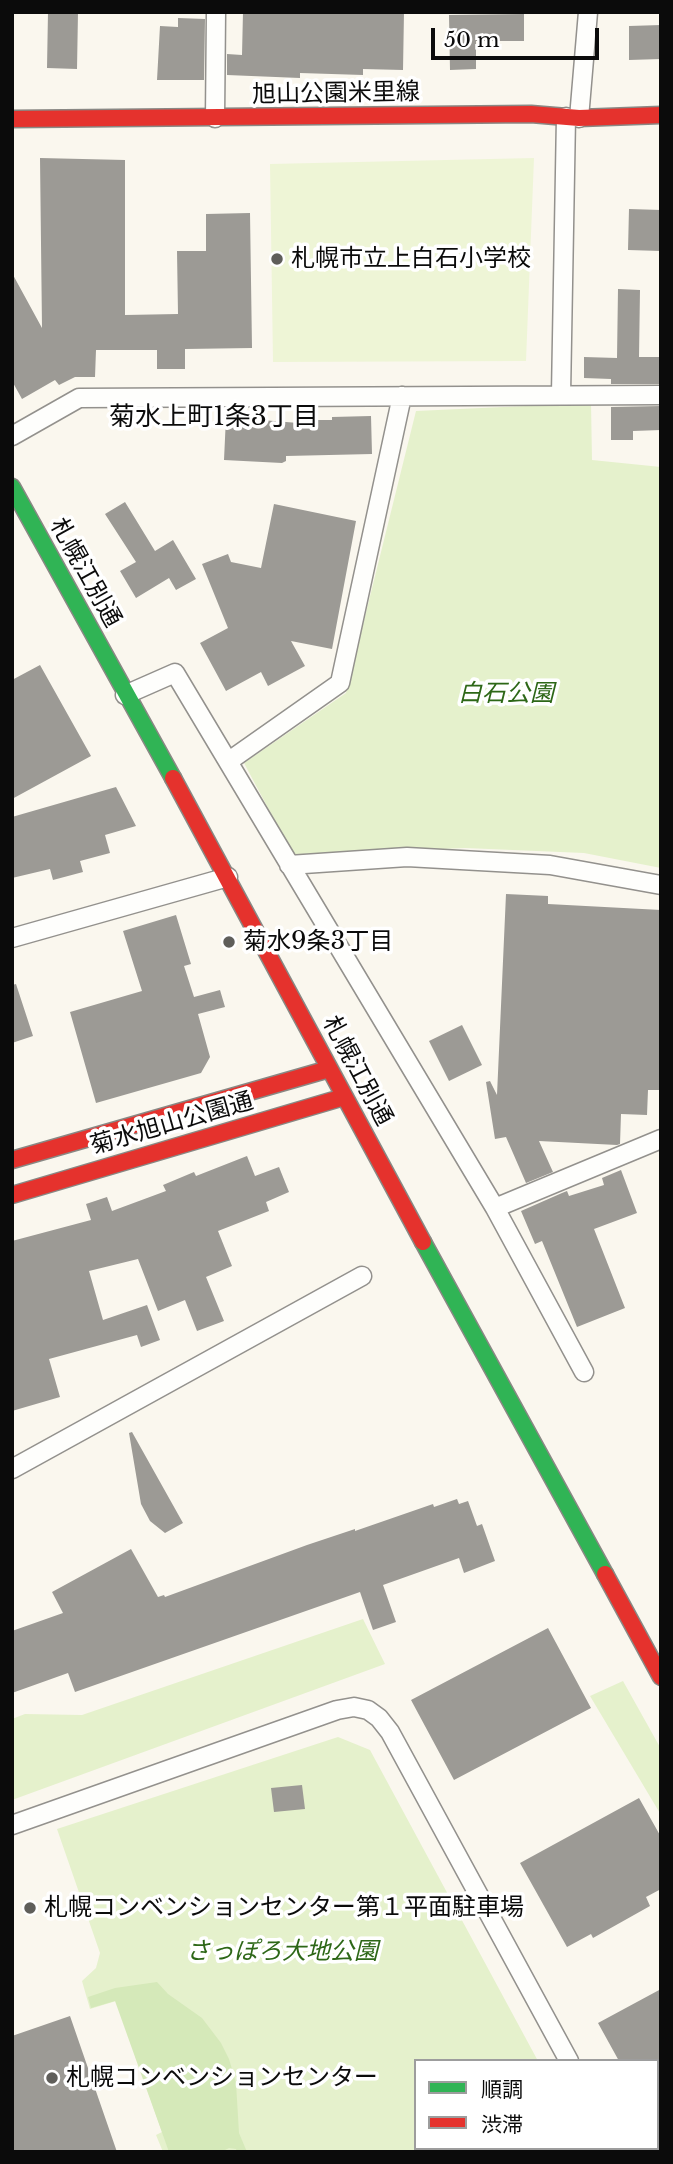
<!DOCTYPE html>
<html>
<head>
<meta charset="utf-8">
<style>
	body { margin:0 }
	#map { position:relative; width:673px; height:2164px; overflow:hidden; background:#faf7ee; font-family:"Libre Baskerville","Noto Sans JP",serif }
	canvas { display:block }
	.frame { position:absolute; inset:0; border:14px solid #0b0b0b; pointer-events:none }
	.legend { position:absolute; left:414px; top:2059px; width:245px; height:91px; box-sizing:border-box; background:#fff; border:2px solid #9d9d9d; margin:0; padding:9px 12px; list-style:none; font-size:21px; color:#0b0b0b }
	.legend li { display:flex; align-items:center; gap:14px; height:35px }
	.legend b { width:35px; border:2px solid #9d9d9d }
	.scale { position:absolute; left:431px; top:28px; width:168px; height:32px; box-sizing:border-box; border:4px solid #0b0b0b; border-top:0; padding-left:9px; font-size:21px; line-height:24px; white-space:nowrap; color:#0b0b0b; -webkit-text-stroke:5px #fff; paint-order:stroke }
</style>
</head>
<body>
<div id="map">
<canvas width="673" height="2164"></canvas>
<div class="frame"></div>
<ul class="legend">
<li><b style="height:9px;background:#30b455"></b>順調</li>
<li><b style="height:9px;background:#e5322d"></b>渋滞</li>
</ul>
<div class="scale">50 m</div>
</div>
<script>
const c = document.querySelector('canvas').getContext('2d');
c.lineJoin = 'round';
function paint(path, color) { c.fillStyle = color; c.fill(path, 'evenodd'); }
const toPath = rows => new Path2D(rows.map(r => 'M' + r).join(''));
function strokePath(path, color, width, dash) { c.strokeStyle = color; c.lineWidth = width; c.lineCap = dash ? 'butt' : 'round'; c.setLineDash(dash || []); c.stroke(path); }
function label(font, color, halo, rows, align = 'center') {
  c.font = font + ' "Libre Baskerville","Noto Sans JP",serif'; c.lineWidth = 7; c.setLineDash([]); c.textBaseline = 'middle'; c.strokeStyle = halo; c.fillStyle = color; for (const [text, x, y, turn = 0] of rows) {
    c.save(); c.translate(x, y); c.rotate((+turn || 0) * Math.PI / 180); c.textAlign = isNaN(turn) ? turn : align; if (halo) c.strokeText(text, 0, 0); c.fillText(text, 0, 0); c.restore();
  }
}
paint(toPath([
	[591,403,592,460,661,467,661,868,584,853,465,848,293,855,244,763,346,693,416,411],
	[363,1619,385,1664,12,1800,12,1719,25,1714,82,1715],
	[623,1681,661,1749,661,1815,590,1696],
	[338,1737,370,1750,538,2061,416,2061,416,2148,585,2148,587,2152,163,2152,156,2135,162,2132,116,2001,90,2009,82,1981,96,1968,100,1953,57,1829]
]), '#e5f1cc');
paint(toPath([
	[157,1982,168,1994,202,2018,221,2043,229,2059,236,2083,239,2133,247,2152,237,2152,236,2149,229,2148,221,2152,169,2152,115,2001,91,2008,88,1997,115,1988]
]), '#d5e9b9');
paint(toPath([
	[534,158,526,361,273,362,270,164]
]), '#eef5d6');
paint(toPath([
	[48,12,78,12,77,69,47,68],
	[243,12,404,12,403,70,363,69,363,75,300,73,300,78,227,75,227,54,242,55],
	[524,14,524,41,476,41,476,69,450,70,449,15],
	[178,18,205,19,204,80,157,80,160,26,178,27],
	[661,25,661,59,629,60,629,26],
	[40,158,125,160,125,315,178,314,177,251,206,251,206,214,250,213,252,348,185,349,185,369,157,369,157,350,96,350,95,377,75,377,59,385,55,380,22,399,12,381,12,273,42,328],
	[629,209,661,210,661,251,628,250],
	[618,289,640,290,639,357,661,357,661,384,611,384,611,379,584,378,584,357,617,358],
	[661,406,661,430,633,431,633,440,611,440,611,407],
	[371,416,372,454,286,456,286,461,282,463,224,460,226,417,298,423,298,420,332,420,332,417],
	[125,502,155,551,173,540,196,579,176,590,169,578,136,598,120,571,136,562,105,514],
	[274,504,356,521,332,649,291,641,305,666,268,686,261,672,226,691,200,643,228,628,202,564,228,554,231,562,261,568],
	[40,665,91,756,12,799,12,680],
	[116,787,136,826,105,835,110,853,80,861,83,872,53,880,50,869,12,878,12,817],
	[506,894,548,896,548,904,661,910,661,1090,648,1090,647,1115,621,1114,620,1144,617,1145,539,1141,553,1172,526,1183,506,1137,495,1139,486,1082,490,1081,497,1095],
	[176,915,191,964,184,966,194,997,220,990,225,1007,198,1014,210,1057,201,1073,96,1103,70,1012,142,991,123,931],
	[16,984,33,1036,12,1043,12,985],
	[462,1025,482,1065,449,1081,429,1041],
	[247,1156,255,1176,279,1167,289,1192,266,1202,269,1211,218,1231,232,1266,206,1277,224,1321,197,1331,185,1300,158,1311,138,1259,89,1271,103,1320,147,1305,160,1340,141,1347,137,1335,49,1359,60,1397,12,1411,12,1241,91,1220,86,1204,107,1197,112,1211,166,1191,163,1185,194,1172,196,1176],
	[621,1170,637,1213,594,1229,625,1308,577,1327,542,1241,535,1244,521,1211,562,1193,567,1191,569,1196,604,1185,602,1178],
	[132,1432,183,1523,165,1533,150,1521,141,1504,129,1433],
	[457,1499,459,1504,468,1501,477,1526,482,1524,495,1561,464,1573,459,1558,383,1585,396,1622,373,1630,360,1592,75,1692,68,1673,12,1693,12,1631,63,1613,52,1592,131,1549,158,1597,164,1595,165,1597,307,1545,355,1529,355,1531,433,1504,434,1507],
	[548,1628,591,1708,454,1780,411,1700],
	[302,1785,305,1809,274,1812,271,1788],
	[639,1798,661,1837,661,1889,646,1897,650,1906,593,1938,591,1934,567,1947,520,1863],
	[661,1989,661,2061,619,2061,598,2023],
	[70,2016,117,2152,12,2152,12,2036]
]), '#9c9a95');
const street = toPath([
	[215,118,216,12],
	[579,118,588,12],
	[561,394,566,117],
	[12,436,79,398,661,395],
	[125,695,175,673,495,1208,584,1372],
	[229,761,340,683,402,396],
	[289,865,407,857,550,865,661,885],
	[12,938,228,877],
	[495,1208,661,1139],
	[12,1469,362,1276],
	[12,1825,337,1710,354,1707,368,1710,379,1718,390,1732,569,2061],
	[616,2148,618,2152]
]);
const fast = toPath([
	[12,487,173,778],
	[423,1242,605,1574]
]);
const jam = toPath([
	[12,119,531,114,579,118,661,115],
	[173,778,423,1242],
	[12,1160,329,1069],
	[12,1195,344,1097],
	[605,1574,661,1677]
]);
strokePath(street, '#93918d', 21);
strokePath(fast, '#898884', 19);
strokePath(jam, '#898884', 19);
strokePath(street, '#fefefc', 18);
strokePath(fast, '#30b455', 16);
strokePath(jam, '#e5322d', 16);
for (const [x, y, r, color] of [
	[277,259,7,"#5f5e5a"],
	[229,942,7,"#5f5e5a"],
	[30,1908,7,"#5f5e5a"],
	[52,2078,7,"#5f5e5a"]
]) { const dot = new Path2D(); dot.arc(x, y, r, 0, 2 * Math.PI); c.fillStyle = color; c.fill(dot); strokePath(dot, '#fff', 2.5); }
label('24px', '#0b0b0b', '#fff', [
	["旭山公園米里線",336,94,-1],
	["札幌江別通",85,573,61],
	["札幌江別通",357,1071,62],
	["菊水旭山公園通",172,1124,-16]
]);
label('24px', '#0b0b0b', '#fff', [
	["札幌市立上白石小学校",291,259],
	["菊水9条3丁目",243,942],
	["札幌コンベンションセンター第１平面駐車場",44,1908],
	["札幌コンベンションセンター",66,2078]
], 'left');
label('italic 24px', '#2d6717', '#fff', [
	["白石公園",506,694],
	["さっぽろ大地公園",282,1952]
]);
label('26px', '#0b0b0b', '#fff', [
	["菊水上町1条3丁目",214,418]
]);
</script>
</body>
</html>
